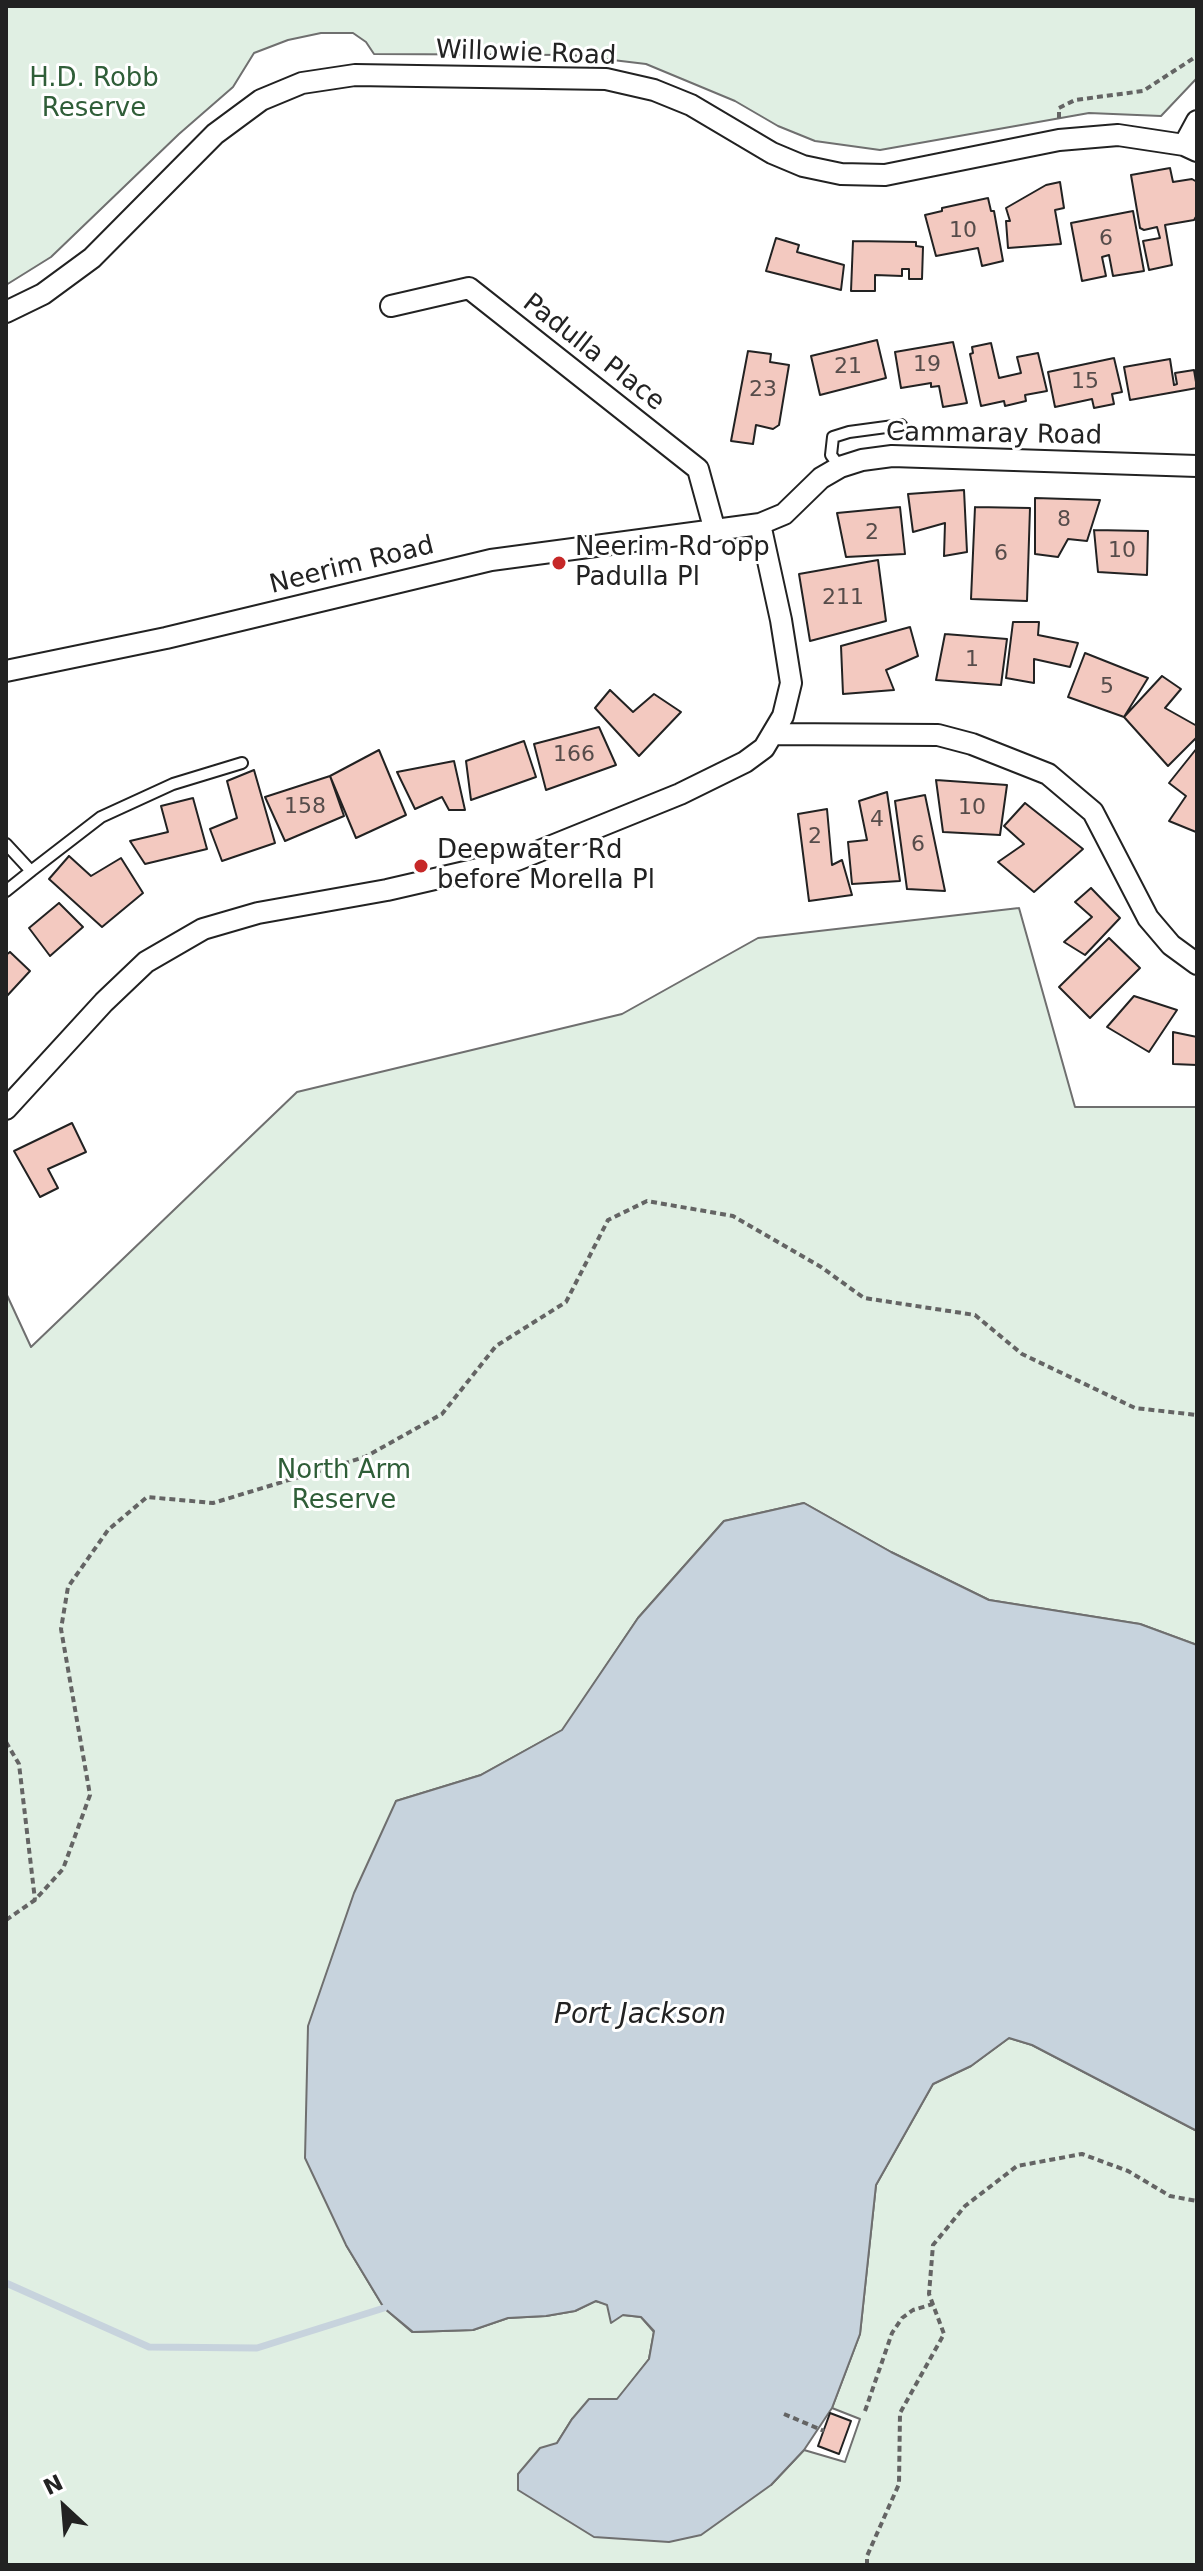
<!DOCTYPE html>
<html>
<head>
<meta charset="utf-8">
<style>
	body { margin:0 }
	#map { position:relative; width:1203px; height:2571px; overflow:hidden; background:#fff; font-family:"DejaVu Sans",sans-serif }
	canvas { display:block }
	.frame { position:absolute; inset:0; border:8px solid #222; pointer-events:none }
	.north { position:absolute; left:24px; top:2467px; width:80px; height:80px; -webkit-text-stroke:6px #fff; paint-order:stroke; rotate:334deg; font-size:22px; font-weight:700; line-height:32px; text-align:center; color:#222 }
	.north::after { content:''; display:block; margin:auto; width:28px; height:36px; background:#222; clip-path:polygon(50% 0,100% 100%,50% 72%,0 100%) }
</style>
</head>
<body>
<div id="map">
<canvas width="1203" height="2571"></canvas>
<div class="frame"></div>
<div class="north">N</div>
</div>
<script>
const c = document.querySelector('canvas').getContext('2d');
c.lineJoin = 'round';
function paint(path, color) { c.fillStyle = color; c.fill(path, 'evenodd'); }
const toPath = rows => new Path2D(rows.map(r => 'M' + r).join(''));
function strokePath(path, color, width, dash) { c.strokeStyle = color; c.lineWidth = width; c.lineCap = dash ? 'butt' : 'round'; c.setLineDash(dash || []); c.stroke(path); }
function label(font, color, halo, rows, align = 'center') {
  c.font = font + ' "DejaVu Sans",sans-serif'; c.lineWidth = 6; c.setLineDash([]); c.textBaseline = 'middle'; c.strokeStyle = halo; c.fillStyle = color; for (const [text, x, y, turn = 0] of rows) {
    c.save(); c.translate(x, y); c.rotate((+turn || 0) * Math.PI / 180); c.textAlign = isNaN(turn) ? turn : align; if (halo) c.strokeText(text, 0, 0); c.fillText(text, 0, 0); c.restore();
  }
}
const green = toPath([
	[6,6,1197,6,1197,78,1161,116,1089,113,880,150,815,141,778,126,735,101,646,64,571,55,374,54,366,42,353,33,321,33,288,40,254,53,233,87,179,134,51,257,6,285,6,6],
	[1019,908,1075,1107,1197,1107,1197,1645,1140,1624,989,1600,891,1552,804,1503,724,1521,638,1618,563,1730,481,1775,396,1801,346,2245,384,2308,412,2332,473,2330,508,2318,546,2316,575,2311,595,2301,607,2304,623,2315,641,2317,654,2332,649,2359,617,2400,572,2419,557,2443,771,2485,804,2450,845,2462,860,2419,832,2408,860,2334,876,2185,933,2084,971,2066,1009,2038,1032,2045,1197,2131,1197,2565,6,2565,6,1293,31,1347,297,1092,622,1014,758,938,1019,908]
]);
paint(green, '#e0efe3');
strokePath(green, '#6f6f6f', 2);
const water = toPath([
	[804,1503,891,1552,989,1600,1140,1624,1197,1645,1197,2131,1032,2045,1009,2038,971,2066,933,2084,876,2185,860,2334,832,2408,804,2450,771,2485,701,2535,669,2542,594,2537,518,2490,518,2474,540,2448,557,2443,572,2419,589,2399,617,2399,649,2359,654,2331,641,2317,623,2315,611,2323,607,2305,596,2301,575,2311,546,2316,508,2318,473,2330,413,2332,384,2308,346,2245,305,2158,308,2026,354,1893,396,1801,481,1775,562,1730,638,1618,724,1521,804,1503]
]);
paint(water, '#c7d3dd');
strokePath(water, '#6f6f6f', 2);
strokePath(toPath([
	[6,2283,149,2347,257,2348,384,2308]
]), '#c7d3dd', 7);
const building = toPath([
	[1170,168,1173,182,1192,179,1197,182,1197,215,1194,220,1165,225,1172,265,1149,270,1143,241,1160,238,1157,227,1144,230,1140,228,1131,175,1170,168],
	[1060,182,1064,208,1055,210,1061,244,1008,248,1006,221,1010,221,1006,208,1046,185,1060,182],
	[988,198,991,211,994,211,1003,261,982,266,978,248,936,256,925,215,942,211,942,208,988,198],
	[1133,211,1144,271,1113,276,1109,255,1102,257,1106,276,1082,281,1071,223,1133,211],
	[776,238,799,245,797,252,844,265,841,290,766,271,776,238],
	[853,241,916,242,916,246,923,247,922,279,909,279,909,269,902,269,902,276,875,275,875,291,851,291,853,241],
	[877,340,886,378,820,395,811,356,877,340],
	[953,342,967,403,943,407,939,386,931,387,931,383,901,388,895,352,953,342],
	[991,343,999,378,1021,373,1017,357,1038,353,1047,391,1025,395,1026,401,1005,406,1004,401,981,406,970,354,973,353,972,347,991,343],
	[748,351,771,354,770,362,789,365,779,425,773,429,756,425,753,444,731,441,748,351],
	[1114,358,1122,392,1112,394,1114,404,1094,408,1092,399,1055,407,1048,372,1114,358],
	[1170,359,1174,385,1177,384,1175,373,1194,370,1197,388,1130,400,1124,367,1170,359],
	[964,490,967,552,944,556,945,523,913,532,908,494,964,490],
	[1035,498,1100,500,1087,541,1068,539,1058,557,1035,554,1035,498],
	[900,507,905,554,846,557,837,513,900,507],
	[975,507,1030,508,1027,601,971,599,975,507],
	[1094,530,1148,531,1147,575,1098,572,1094,530],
	[878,560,886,621,810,641,799,574,878,560],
	[1013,622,1039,622,1038,635,1078,643,1070,667,1034,659,1034,683,1006,678,1013,622],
	[910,627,918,656,886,670,894,690,843,694,841,646,910,627],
	[945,634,1007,639,1001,685,936,680,945,634],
	[1085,653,1148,678,1124,717,1068,697,1085,653],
	[1162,676,1181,689,1165,708,1197,726,1197,737,1168,766,1124,717,1162,676],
	[610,690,633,712,654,694,681,712,639,756,595,708,610,690],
	[599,727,616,765,546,790,534,744,599,727],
	[524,741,536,777,471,800,466,761,524,741],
	[1197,748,1197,831,1196,832,1169,821,1186,796,1169,783,1197,748],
	[379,750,406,815,356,838,330,776,379,750],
	[454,761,465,810,449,810,442,797,415,809,397,772,454,761],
	[254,770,275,843,222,861,210,829,237,818,227,781,254,770],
	[330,776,344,816,285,841,265,797,330,776],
	[936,780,1007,785,1000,835,943,832,936,780],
	[887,792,900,881,852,884,848,842,867,840,859,801,887,792],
	[925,795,945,891,907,889,895,801,925,795],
	[193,798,207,849,145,864,130,841,168,832,161,806,193,798],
	[1025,803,1083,849,1034,892,998,862,1024,844,1004,826,1025,803],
	[827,809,832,865,842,860,852,895,809,901,798,814,827,809],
	[69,856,91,876,121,858,143,893,102,927,49,879,69,856],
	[1091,888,1120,918,1085,955,1064,942,1092,917,1075,902,1091,888],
	[59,903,83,927,50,956,29,928,59,903],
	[1109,938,1140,968,1090,1018,1059,987,1109,938],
	[10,952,30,971,6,997,6,955,10,952],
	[1134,996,1177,1010,1149,1052,1107,1027,1134,996],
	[1173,1032,1197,1037,1197,1065,1173,1064,1173,1032],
	[72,1123,86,1152,48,1169,58,1188,40,1197,14,1151,72,1123],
	[830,2413,851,2421,839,2454,818,2446,830,2413]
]);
paint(building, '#f3c9c0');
strokePath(building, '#222', 2);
const service = toPath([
	[840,467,831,455,833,437,849,432,901,425],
	[6,844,31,871,6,891],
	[31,871,101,817,173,784,242,763]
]);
const minor = toPath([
	[1184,145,1197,121],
	[391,306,469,288,698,469,715,531],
	[6,312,43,294,92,258,215,134,261,100,302,83,355,75,606,79,654,90,691,105,772,153,803,166,841,174,885,175,1059,140,1118,135,1184,145,1197,151],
	[6,671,166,638,491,560,760,524,784,514,821,478,840,467,862,460,892,456,1197,466],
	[773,734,938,735,972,744,1048,774,1093,812,1148,918,1171,945,1197,964],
	[6,1109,104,1002,146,962,203,929,258,913,387,890,517,860,680,794,745,762,764,748,783,716,791,683,781,620,760,524]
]);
strokePath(service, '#222', 14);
strokePath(minor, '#222', 24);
strokePath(toPath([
	[1059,118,1059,108,1075,100,1143,91,1197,56],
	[6,1742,19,1764,35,1900],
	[6,1920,35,1900,63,1869,90,1795,61,1629,68,1587,108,1530,147,1497,213,1503,365,1457,442,1414,496,1346,566,1302,608,1220,647,1201,733,1216,821,1267,864,1298,975,1315,1022,1354,1135,1408,1197,1415],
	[865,2411,892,2333,902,2318,913,2310,933,2304],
	[784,2414,824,2431],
	[867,2565,867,2556,899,2484,900,2413,944,2334,929,2294,933,2245,965,2206,1017,2166,1082,2154,1128,2171,1170,2196,1197,2201]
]), '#646464', 4, [6, 4]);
strokePath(service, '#fff', 10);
strokePath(minor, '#fff', 20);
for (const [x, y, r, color] of [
	[559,563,8,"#c62828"],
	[421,866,8,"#c62828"]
]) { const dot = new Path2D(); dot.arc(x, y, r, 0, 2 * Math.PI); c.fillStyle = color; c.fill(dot); strokePath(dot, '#fff', 3); }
label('22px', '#564c4a', null, [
	["10",963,231],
	["6",1106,239],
	["19",927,365],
	["21",848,367],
	["15",1085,382],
	["23",763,390],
	["8",1064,520],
	["2",872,533],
	["10",1122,551],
	["6",1001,554],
	["211",843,598],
	["1",972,660],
	["5",1107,687],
	["166",574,755],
	["158",305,807],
	["10",972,808],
	["4",877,820],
	["2",815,837],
	["6",918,845]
]);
label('26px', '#222', '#fff', [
	["Willowie Road",526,54,2],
	["Padulla Place",593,353,38],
	["Cammaray Road",994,435,1],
	["Neerim Road",352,566,-14]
]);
label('26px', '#2f5e38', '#fff', [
	["H.D. Robb",94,79],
	["Reserve",94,109],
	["North Arm",344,1471],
	["Reserve",344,1501]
]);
label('26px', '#222', '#fff', [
	["Neerim Rd opp",575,548],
	["Padulla Pl",575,578],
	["Deepwater Rd",437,851],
	["before Morella Pl",437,881]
], 'left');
label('italic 28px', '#222', '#fff', [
	["Port Jackson",640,2016]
]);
</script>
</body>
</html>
